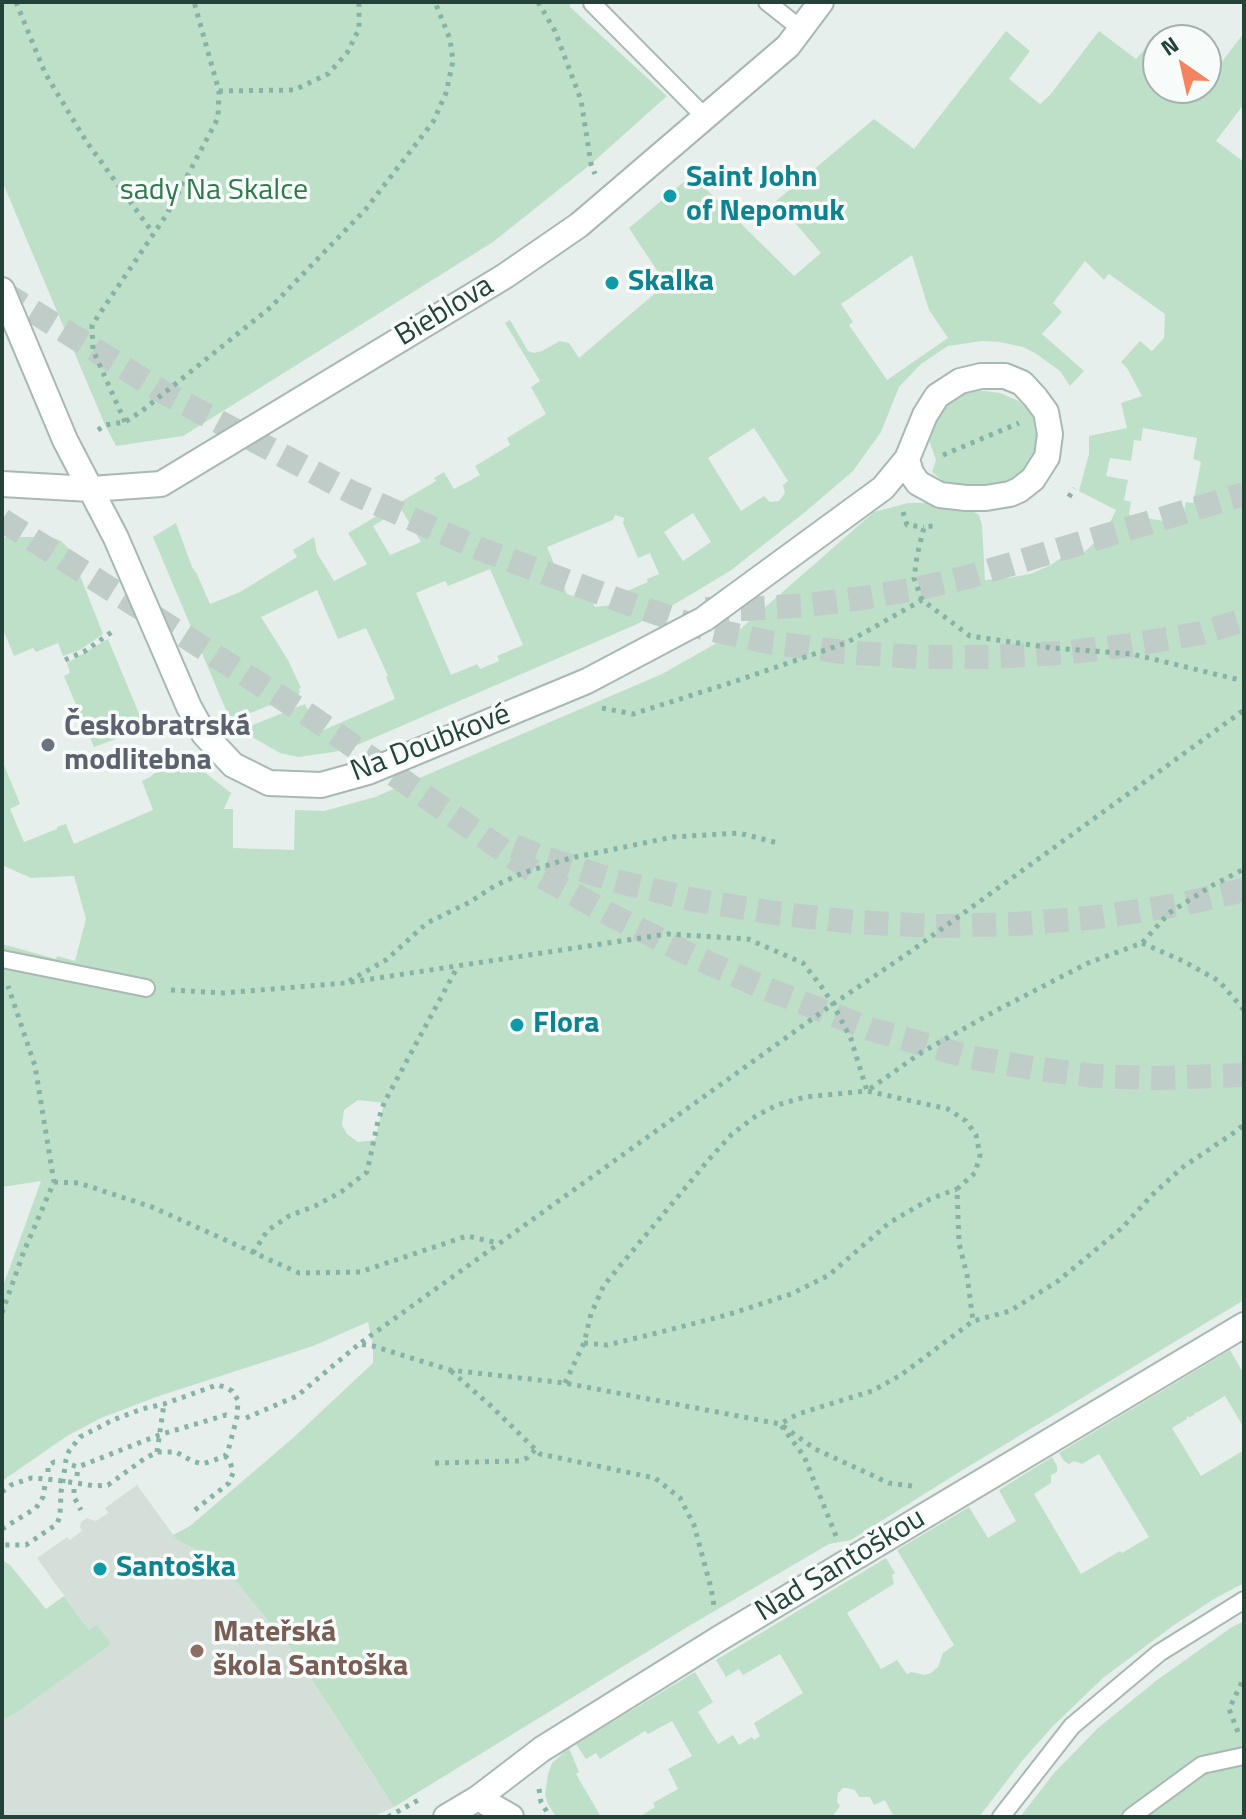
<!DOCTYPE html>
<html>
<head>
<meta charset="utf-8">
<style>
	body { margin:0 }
	#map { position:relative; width:1246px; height:1819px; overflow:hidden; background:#e6efeb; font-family:"Titillium Web",sans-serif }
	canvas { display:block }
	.frame { position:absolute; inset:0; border:4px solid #24423a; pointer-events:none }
	.north { position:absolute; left:1142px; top:24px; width:80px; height:80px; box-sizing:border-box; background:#f7fbf9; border:2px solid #a3b1ad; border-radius:50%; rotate:326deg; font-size:22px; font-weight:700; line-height:32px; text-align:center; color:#24423a }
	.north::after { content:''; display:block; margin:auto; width:28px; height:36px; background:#f4845f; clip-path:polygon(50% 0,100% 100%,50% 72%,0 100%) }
</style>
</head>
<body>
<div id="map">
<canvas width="1246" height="1819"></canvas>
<div class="frame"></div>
<div class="north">N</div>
</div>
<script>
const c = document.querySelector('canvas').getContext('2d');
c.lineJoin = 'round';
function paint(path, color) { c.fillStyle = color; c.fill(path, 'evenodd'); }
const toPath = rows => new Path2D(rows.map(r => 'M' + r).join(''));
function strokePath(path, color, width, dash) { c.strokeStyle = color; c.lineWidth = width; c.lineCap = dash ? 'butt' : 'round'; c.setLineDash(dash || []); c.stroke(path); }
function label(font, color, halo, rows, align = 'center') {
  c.font = font + ' "Titillium Web",sans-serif'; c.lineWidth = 7; c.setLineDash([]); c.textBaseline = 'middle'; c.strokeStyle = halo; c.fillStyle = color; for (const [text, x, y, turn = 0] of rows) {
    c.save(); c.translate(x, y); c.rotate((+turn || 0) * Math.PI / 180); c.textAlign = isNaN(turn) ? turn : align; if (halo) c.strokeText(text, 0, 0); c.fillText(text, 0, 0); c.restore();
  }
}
paint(toPath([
	[137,1485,177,1540,219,1561,298,1658,394,1807,372,1817,2,1817,2,1720,15,1714,110,1644,89,1630,37,1558,67,1537,70,1540,82,1531,80,1527,81,1522,87,1518,96,1521,108,1513,105,1508]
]), '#d4dfda');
paint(toPath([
	[2,2,570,2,570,7,667,96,591,164,493,242,183,436,116,446,105,425,2,181],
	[1006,31,1030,51,1009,79,1040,104,1050,95,1099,31,1136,59,1145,49,1158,59,1158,88,1197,88,1200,90,1202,88,1206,88,1206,82,1244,33,1244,104,1216,141,1244,162,1244,1300,961,1471,851,1540,829,1544,689,1626,394,1807,298,1658,286,1643,219,1561,177,1540,173,1535,190,1526,293,1438,373,1363,373,1346,368,1322,313,1346,156,1397,101,1418,67,1436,2,1481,2,1289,41,1181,2,1187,2,944,56,959,57,956,75,961,86,919,74,876,31,878,2,865,2,760,20,804,10,809,24,842,57,829,57,827,66,824,74,844,153,810,142,781,150,777,176,756,188,754,202,770,231,793,224,809,233,809,233,848,294,850,295,810,324,811,375,797,662,674,738,631,874,512,908,503,928,503,971,510,979,515,982,525,985,580,1008,578,1030,574,1051,565,1069,552,1072,557,1080,556,1105,533,1116,510,1079,491,1089,454,1089,436,1127,428,1121,403,1142,396,1127,368,1121,362,1140,341,1152,351,1164,338,1165,314,1109,274,1104,280,1085,261,1053,303,1062,312,1042,334,1084,371,1070,386,1060,371,1035,353,1023,347,1000,342,982,341,948,346,921,364,899,387,881,432,853,471,804,513,730,571,675,604,635,625,355,746,334,752,298,757,280,753,252,737,243,729,305,704,319,732,395,699,386,677,388,676,366,628,338,639,317,590,261,617,288,660,301,688,299,689,300,693,233,720,226,710,153,537,176,523,192,567,197,574,210,604,240,592,297,557,293,550,314,537,317,553,334,581,367,564,348,533,436,481,434,478,444,472,454,489,480,475,475,466,510,445,507,438,546,414,531,387,540,381,505,323,510,320,528,351,534,353,542,351,560,341,569,343,579,358,666,284,629,228,692,175,794,276,821,253,776,201,874,119,914,149],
	[912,255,929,310,948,338,887,380,849,325,853,322,841,304],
	[754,428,788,481,783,485,785,493,779,501,770,502,764,496,741,511,708,458],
	[1143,428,1197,438,1193,459,1201,462,1193,503,1186,502,1181,524,1129,515,1131,502,1124,500,1128,480,1106,476,1110,458,1131,461,1134,440,1141,441],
	[401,509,421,542,390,555,373,526],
	[693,513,711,542,683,561,664,532],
	[615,515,624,518,623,523,638,558,650,553,659,574,647,579,648,582,620,594,612,605,595,607,588,592,576,597,567,594,547,547,613,520],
	[490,569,523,645,497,656,499,661,480,669,477,664,451,675,416,593,445,581,448,586],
	[358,1100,384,1103,375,1140,358,1142,347,1134,342,1125,344,1110],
	[977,390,1000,393,1019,401,1029,411,1035,423,1037,445,1035,457,1029,468,1017,478,1002,484,960,489,943,481,932,472,936,460,929,440,932,428,942,410,953,400,965,393],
	[2,537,51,537,61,541,70,550,103,634,80,650,63,656,58,643,36,652,33,648,14,656,2,627],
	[108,639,145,728,94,747,64,676,70,673,67,663],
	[1230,1350,1244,1374,1244,1428,1225,1396,1196,1413,1194,1411,1195,1414,1189,1418,1187,1415,1187,1419,1172,1428,1201,1476,1244,1450,1244,1583,1214,1599,1174,1625,1103,1678,1053,1726,1022,1761,979,1817,894,1817,885,1800,874,1805,870,1797,859,1797,855,1790,847,1788,843,1788,838,1793,837,1801,840,1806,832,1817,639,1817,655,1807,653,1803,678,1789,668,1769,692,1756,672,1721,648,1734,645,1731,600,1759,596,1753,586,1759,576,1744,695,1672,713,1702,698,1712,718,1744,733,1735,739,1745,752,1737,754,1740,760,1736,754,1723,803,1693,780,1654,743,1675,739,1669,726,1677,716,1660,886,1558,895,1573,892,1575,894,1584,847,1613,881,1669,897,1660,907,1674,911,1672,925,1675,931,1673,938,1667,943,1653,954,1645,897,1550,969,1507,988,1538,1016,1521,999,1490,1052,1457,1057,1466,1057,1472,1051,1475,1051,1483,1034,1494,1081,1574,1120,1551,1122,1553,1149,1537,1099,1454,1082,1464,1074,1461,1069,1464,1064,1461,1059,1453],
	[2,1560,10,1565,46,1609,64,1596,89,1630,97,1625,111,1644,15,1714,2,1720],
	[1244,1621,1244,1817,1020,1817,1054,1773,1098,1728,1157,1680,1232,1627],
	[569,1748,579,1772,576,1774,601,1817,556,1817,548,1804,545,1795,548,1774,552,1763]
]), '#bfe0c8');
strokePath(toPath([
	[2,292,161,391,353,493,480,549,627,603,695,626,768,642,843,652,918,657,990,657,1061,653,1131,645,1201,633,1244,620],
	[2,520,310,716,537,874,613,916,691,955,762,987,870,1029,969,1057,1032,1068,1095,1076,1159,1078,1244,1075],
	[705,609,746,609,808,605,862,598,915,589,968,577,1244,494],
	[514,846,539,856,616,881,695,900,774,913,855,922,936,926,1017,924,1098,917,1178,905,1244,890]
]), '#bfccc8', 24, [24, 12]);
const lane = toPath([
	[767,2,801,29],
	[592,3,705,117],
	[2,959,146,988],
	[1001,1817,1072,1726,1159,1653,1244,1600],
	[1131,1817,1202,1765,1244,1756]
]);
const street = toPath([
	[2,290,65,440,116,538,189,707,204,734,233,765,269,783,321,785,368,772,587,681,704,619,883,488,907,459],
	[981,376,1005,376,1022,383,1035,397,1046,412,1050,434,1047,457,1033,479,1019,490,1010,494,986,498,966,498,940,495,918,483,911,473,907,459,925,415,937,396,960,381,981,376],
	[2,484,91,489,161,484,505,276,579,225,788,46,821,2],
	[478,1798,511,1817],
	[446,1817,478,1798,542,1749,720,1638,1244,1325]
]);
strokePath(lane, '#a8b8b2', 20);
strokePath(street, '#a8b8b2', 28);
strokePath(toPath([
	[16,2,45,73,86,141,153,233],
	[538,2,555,31,581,100,591,164,595,174],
	[219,91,294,90,328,74,347,53,359,29,359,2],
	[125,422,93,350,92,325,167,214,218,118,219,91,194,2],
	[98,430,105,425,125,422,143,410,271,307,365,210,433,122,446,93,453,61,450,39,435,2],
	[943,455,1019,423],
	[1069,497,1074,488],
	[903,512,907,525,924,527],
	[922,600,914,578,917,556,924,527,933,526],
	[65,660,85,651,116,629],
	[602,708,633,714,730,683,846,643,922,600,970,636,1052,648,1132,654,1244,681],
	[1142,943,1183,961,1219,981,1244,1010],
	[349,981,386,960,427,923,470,902,496,885,523,873,571,858,673,837,739,833,778,843],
	[171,990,224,993,345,983,667,934,748,939,803,963,821,986,833,1004,851,1039,867,1091,922,1052,999,1009,1088,963,1142,943,1169,913,1213,885,1244,869],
	[54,1182,79,1183,152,1207,299,1273,360,1272,467,1236,498,1243],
	[253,1253,267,1231,289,1216,315,1206,341,1192,367,1172,378,1121,384,1103,458,966],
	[2,1313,24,1251,54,1182,35,1066,8,986],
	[584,1343,607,1345,657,1333,727,1315,791,1294,829,1275,889,1223,930,1199,957,1189],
	[451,1371,491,1406,540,1454,655,1478,680,1498,694,1525,711,1588,714,1606],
	[565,1383,584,1343,591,1314,604,1285,711,1157,732,1134,756,1116,777,1105,805,1097,867,1091,948,1109,966,1121,976,1135,980,1155,975,1173,957,1189,959,1243,967,1275,973,1321],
	[246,1418,297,1396,359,1344],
	[157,1452,164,1404],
	[435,1463,520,1461,527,1458,535,1450],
	[72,1465,78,1467,159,1435,226,1415,232,1416],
	[48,1472,48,1466,54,1462,60,1463],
	[77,1476,78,1467],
	[912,1486,889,1483,815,1449,780,1424,565,1383,450,1370,373,1346,359,1344,833,1004,907,954,1244,710],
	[74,1489,74,1497,81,1510],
	[2,1492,11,1485,31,1478,46,1479,63,1481,76,1483,95,1486,108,1485,144,1459,157,1452,176,1452,192,1461,202,1464,212,1461,225,1456,228,1451,237,1417,238,1400,232,1391,225,1387,217,1385,164,1404,142,1409,113,1420,80,1437,69,1451,66,1460,63,1481,61,1492,60,1516,57,1524,26,1545,2,1545],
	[195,1510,229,1483,233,1473,230,1461,225,1456],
	[2,1529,36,1508,43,1497,45,1485],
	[836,1536,804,1456,780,1424,798,1414,872,1391,901,1375,973,1321,1010,1311,1058,1281,1122,1228,1152,1195,1183,1167,1238,1130,1244,1124],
	[1238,1732,1229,1709,1244,1678],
	[539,1789,541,1802,550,1817],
	[388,1817,422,1798]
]), '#86b3a5', 5, [4, 6]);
strokePath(lane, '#fff', 16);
strokePath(street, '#fff', 24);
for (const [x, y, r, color] of [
	[670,196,8,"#0f9aa8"],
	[612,283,8,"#0f9aa8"],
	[48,745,8,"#6b7280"],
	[517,1025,8,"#0f9aa8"],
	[100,1569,8,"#0f9aa8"],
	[197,1651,8,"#8d6e63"]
]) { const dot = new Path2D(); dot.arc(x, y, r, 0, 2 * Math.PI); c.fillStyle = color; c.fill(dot); strokePath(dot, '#f7fbf9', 3); }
label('bold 30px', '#0d838f', '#f7fbf9', [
	["Saint John",686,179],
	["of Nepomuk",686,213],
	["Skalka",628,283],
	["Flora",533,1025],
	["Santoška",116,1569]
], 'left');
label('30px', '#2d7a4b', '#f7fbf9', [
	["sady Na Skalce",214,192]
]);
label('30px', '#24423a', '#f7fbf9', [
	["Bieblova",445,312,-31],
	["Na Doubkové",431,744,-21],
	["Nad Santoškou",841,1566,-31]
]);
label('bold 30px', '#5b616d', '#f7fbf9', [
	["Českobratrská",64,728],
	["modlitebna",64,762]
], 'left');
label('bold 30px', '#785e54', '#f7fbf9', [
	["Mateřská",213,1634],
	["škola Santoška",213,1668]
], 'left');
</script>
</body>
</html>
